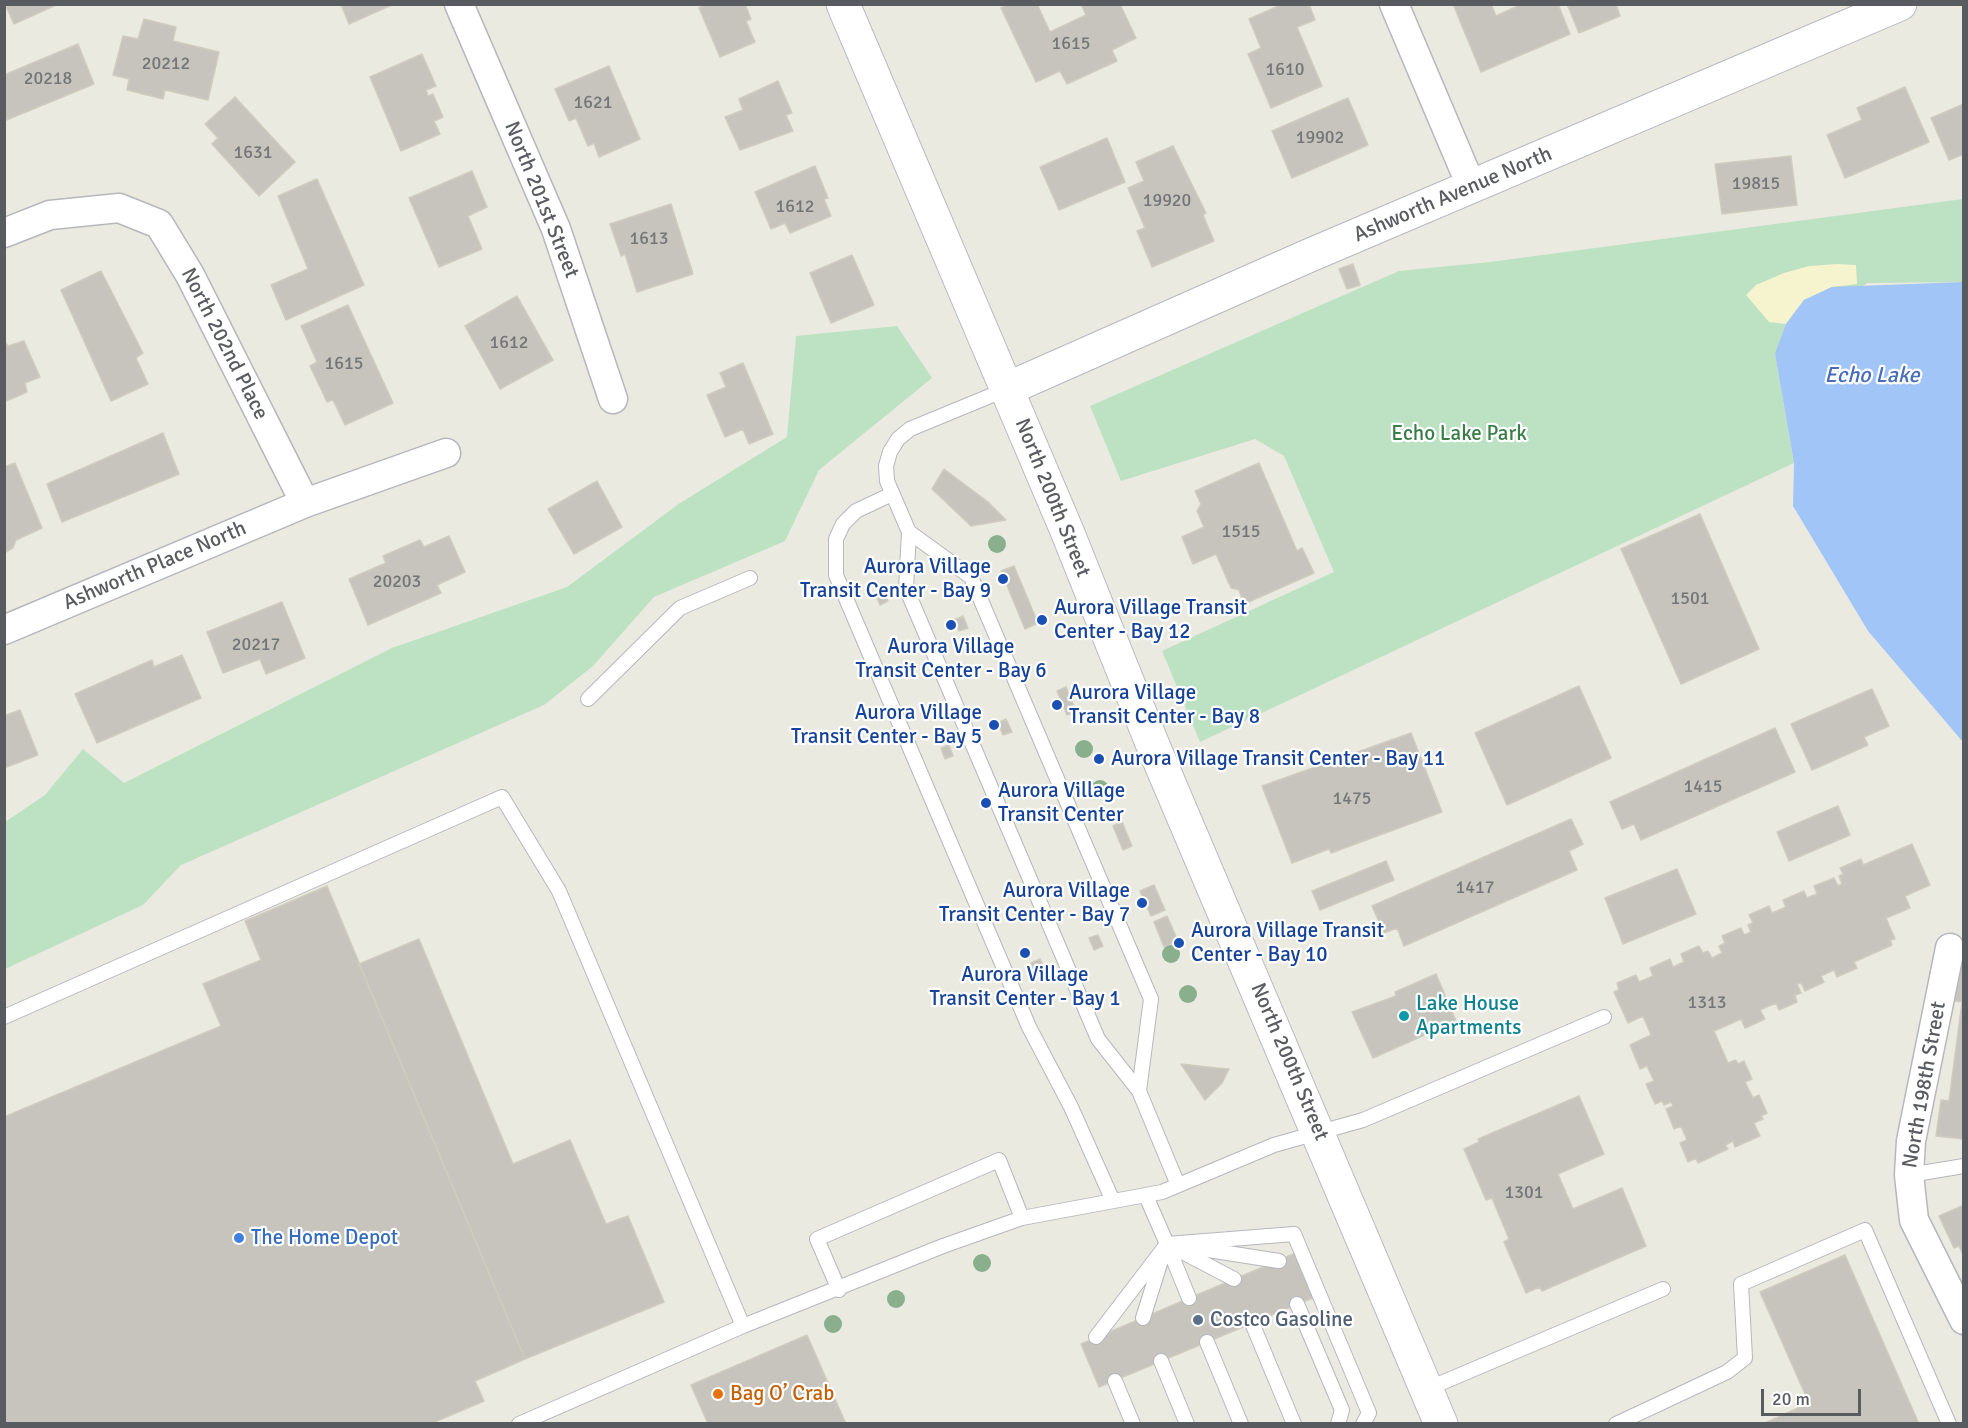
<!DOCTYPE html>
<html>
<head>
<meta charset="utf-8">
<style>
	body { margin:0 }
	#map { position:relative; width:1968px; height:1428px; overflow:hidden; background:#ebeae0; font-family:Signika,sans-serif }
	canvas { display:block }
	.frame { position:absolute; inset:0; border:6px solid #585b60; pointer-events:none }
	.scale { position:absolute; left:1761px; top:1389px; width:100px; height:27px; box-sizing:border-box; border:3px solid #585b60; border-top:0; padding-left:8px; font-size:18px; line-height:21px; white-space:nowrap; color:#585b60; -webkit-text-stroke:4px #fff; paint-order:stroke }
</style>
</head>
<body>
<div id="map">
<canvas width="1968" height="1428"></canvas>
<div class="frame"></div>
<div class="scale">20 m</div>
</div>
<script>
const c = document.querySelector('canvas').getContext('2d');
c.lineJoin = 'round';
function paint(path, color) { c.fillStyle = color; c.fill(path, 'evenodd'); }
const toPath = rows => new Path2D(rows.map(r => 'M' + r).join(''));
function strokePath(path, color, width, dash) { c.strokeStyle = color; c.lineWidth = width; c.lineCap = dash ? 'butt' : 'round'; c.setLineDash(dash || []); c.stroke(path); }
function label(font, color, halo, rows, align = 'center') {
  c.font = font + ' Signika,sans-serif'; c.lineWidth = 4.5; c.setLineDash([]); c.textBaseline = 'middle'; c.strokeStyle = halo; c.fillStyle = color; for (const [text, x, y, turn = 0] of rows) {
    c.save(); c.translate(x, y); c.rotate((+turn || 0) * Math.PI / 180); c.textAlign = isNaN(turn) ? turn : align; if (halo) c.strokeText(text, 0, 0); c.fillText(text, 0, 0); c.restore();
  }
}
paint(toPath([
	[1963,199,1963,282,1867,283,1775,354,1794,463,1200,742,1162,651,1334,572,1284,456,1255,439,1121,481,1090,406,1399,271,1490,262],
	[897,326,932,378,819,470,785,541,654,597,593,666,544,705,181,865,143,905,5,969,5,822,45,795,83,749,124,783,392,648,567,587,680,503,787,437,796,336]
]), '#bde1c3');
paint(toPath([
	[1837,264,1856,265,1857,284,1832,287,1804,300,1786,324,1769,322,1746,295,1756,285,1784,273,1809,266]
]), '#f6f3cf');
paint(toPath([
	[1963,282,1964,282,1963,742,1868,631,1793,506,1794,463,1775,354,1786,324,1804,300,1832,287]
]), '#a2c5f8');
const building = toPath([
	[5,4,58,4,14,24,5,4],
	[341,4,394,4,349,24,341,4],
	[706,4,745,4,751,19,746,21,755,42,720,57,699,8,706,4],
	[1009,4,1037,4,1050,32,1086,15,1081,4,1120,4,1136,38,1112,50,1117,61,1067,84,1060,71,1036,82,1001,8,1009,4],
	[1283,4,1309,4,1315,20,1297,27,1322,86,1271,108,1248,54,1261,48,1249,19,1283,4],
	[1453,4,1491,4,1496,16,1522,4,1558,4,1570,34,1481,72,1453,4],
	[1567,4,1616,4,1620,16,1579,33,1567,4],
	[144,19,176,27,173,41,219,52,208,100,165,90,163,99,127,90,129,79,113,75,123,36,138,39,144,19],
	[78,44,94,84,4,121,4,75,78,44],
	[422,54,436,86,426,90,428,96,433,94,443,117,434,121,440,134,401,151,370,77,422,54],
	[609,66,640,139,599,157,594,143,588,146,576,118,569,121,555,89,609,66],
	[778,81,792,113,786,115,793,131,740,150,725,117,743,110,739,99,778,81],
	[1905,87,1929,142,1845,178,1827,135,1862,120,1857,108,1905,87],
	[235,97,295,162,259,196,212,144,218,138,205,124,235,97],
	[1348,98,1368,145,1292,178,1272,131,1348,98],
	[1964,104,1964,154,1949,160,1931,118,1964,104],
	[1107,138,1125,182,1059,210,1040,167,1107,138],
	[1173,146,1206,213,1203,215,1214,241,1152,267,1137,231,1145,228,1128,188,1144,181,1136,162,1173,146],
	[1791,156,1797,205,1722,214,1715,164,1791,156],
	[815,166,828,198,824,199,831,216,790,233,785,223,771,229,755,192,815,166],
	[472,171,487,207,468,216,482,249,439,267,409,198,472,171],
	[317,179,364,285,286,320,271,285,308,269,278,196,317,179],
	[671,204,693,274,637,292,625,254,621,256,610,224,671,204],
	[852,255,874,305,831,323,810,273,852,255],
	[1353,264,1360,285,1347,289,1339,269,1353,264],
	[101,271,143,353,136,358,148,384,111,401,61,290,101,271],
	[517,296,553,360,500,389,465,326,517,296],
	[348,305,393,403,345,425,333,400,327,402,310,366,317,362,301,326,348,305],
	[4,341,8,346,24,341,40,377,25,383,27,392,4,402,4,341],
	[743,363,773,434,749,444,743,429,725,437,707,395,726,387,720,373,743,363],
	[163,433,179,474,62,522,47,484,163,433],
	[15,463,42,528,16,540,13,548,4,553,4,467,15,463],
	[1259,463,1297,551,1302,548,1314,573,1244,604,1239,590,1231,588,1216,554,1193,564,1182,537,1204,527,1197,511,1201,504,1195,491,1259,463],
	[944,469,988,502,1006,520,971,526,932,489,944,469],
	[597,481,622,527,574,554,548,509,597,481],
	[1700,514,1759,649,1681,684,1621,549,1700,514],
	[449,536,465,572,437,585,441,593,368,625,349,579,386,563,383,556,420,540,424,547,449,536],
	[1014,566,1038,623,1025,629,1001,571,1014,566],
	[883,590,888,601,880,605,875,593,883,590],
	[282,602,305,658,266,674,260,659,223,673,207,632,282,602],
	[963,616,968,628,959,631,954,620,963,616],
	[182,655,201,698,97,743,75,694,152,660,154,667,182,655],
	[1579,686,1611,758,1507,805,1475,733,1579,686],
	[1066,687,1076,711,1067,715,1057,691,1066,687],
	[1872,689,1889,726,1864,737,1868,745,1812,770,1791,724,1872,689],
	[20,710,38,755,4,768,4,716,20,710],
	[1006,719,1012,732,1003,735,998,723,1006,719],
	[1775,728,1795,772,1641,840,1634,824,1622,829,1610,802,1775,728],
	[1411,733,1442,812,1331,853,1329,849,1292,863,1262,786,1411,733],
	[949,745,953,756,945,759,941,748,949,745],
	[1838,806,1850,835,1789,861,1777,832,1838,806],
	[1571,819,1583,844,1569,851,1577,870,1404,946,1397,928,1384,933,1372,906,1571,819],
	[1122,822,1132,846,1123,850,1113,826,1122,822],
	[1912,844,1930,885,1905,896,1910,908,1886,918,1895,939,1890,940,1892,945,1854,962,1857,968,1837,977,1834,970,1821,976,1824,982,1805,991,1801,983,1797,984,1801,993,1795,995,1797,1002,1779,1010,1776,1003,1760,1010,1765,1019,1745,1028,1741,1019,1714,1031,1728,1063,1736,1060,1738,1064,1744,1061,1752,1079,1745,1082,1753,1098,1759,1095,1767,1113,1761,1116,1763,1119,1754,1123,1760,1136,1735,1147,1733,1141,1725,1145,1728,1149,1698,1163,1696,1158,1688,1162,1680,1143,1687,1140,1681,1126,1674,1129,1666,1109,1673,1106,1671,1102,1664,1105,1662,1101,1655,1104,1646,1084,1654,1081,1647,1066,1640,1069,1630,1045,1651,1035,1643,1016,1628,1023,1614,992,1619,990,1617,983,1636,975,1639,982,1653,976,1650,968,1670,959,1673,967,1684,962,1681,954,1699,946,1703,953,1708,951,1712,958,1722,953,1719,946,1725,943,1722,936,1741,928,1744,935,1751,932,1748,925,1753,923,1749,915,1769,906,1772,913,1786,907,1783,900,1804,891,1807,898,1817,894,1814,886,1834,878,1838,886,1842,884,1839,876,1843,874,1840,868,1861,859,1863,865,1912,844],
	[1386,861,1394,880,1320,910,1312,891,1386,861],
	[1677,869,1696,914,1623,944,1605,898,1677,869],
	[1154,885,1165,910,1151,916,1140,891,1154,885],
	[327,886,525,1359,475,1381,484,1401,430,1424,4,1424,4,1117,221,1026,203,984,261,960,245,921,327,886],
	[1167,916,1178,941,1164,947,1154,922,1167,916],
	[1098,935,1103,946,1094,950,1089,938,1098,935],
	[419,939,513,1164,570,1140,606,1224,628,1216,664,1302,525,1359,359,964,419,939],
	[1962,945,1964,945,1964,1139,1936,1136,1941,1100,1949,1101,1962,1002,1955,1001,1962,945],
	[1040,959,1046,971,1036,975,1031,963,1040,959],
	[1436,974,1456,1021,1373,1058,1352,1012,1396,996,1395,992,1436,974],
	[1181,1064,1217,1068,1229,1069,1222,1083,1205,1100,1181,1064],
	[1579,1096,1604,1154,1558,1174,1573,1209,1622,1188,1646,1246,1542,1291,1540,1287,1526,1293,1504,1242,1509,1239,1492,1198,1486,1200,1464,1149,1479,1142,1478,1139,1579,1096],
	[1964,1205,1964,1257,1959,1246,1954,1248,1939,1216,1964,1205],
	[1296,1253,1315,1297,1099,1387,1081,1344,1296,1253],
	[1845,1255,1919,1424,1763,1424,1809,1403,1760,1292,1845,1255],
	[807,1335,846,1424,708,1424,691,1385,807,1335]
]);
paint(building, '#c6c4bd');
strokePath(building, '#cfccbf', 1.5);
const lane = toPath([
	[1007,389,910,429,898,439,890,452,886,466,887,481,909,532,906,588,1098,1039,1139,1091,1178,1185],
	[892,494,856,511,843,524,836,539,836,575,1029,1027,1071,1107,1113,1201],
	[909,532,971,577,1151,999,1139,1091],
	[588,699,680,608,750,578],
	[4,1017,502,797,559,891,743,1326],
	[1909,1175,1964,1166],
	[1146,1196,1167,1244,1234,1279],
	[1167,1244,1189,1298],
	[1189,1247,1279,1261],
	[839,1290,817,1239,999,1160,1022,1218],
	[1297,1304,1342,1410,1338,1424],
	[1143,1318,1163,1254],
	[1252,1323,1294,1424],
	[1096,1337,1167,1244,1294,1234,1369,1413,1363,1424],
	[1207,1342,1241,1424],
	[1161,1361,1187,1424],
	[1115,1381,1133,1424],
	[1427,1389,1663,1289],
	[519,1424,743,1326,943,1246,1022,1218,1162,1192,1274,1145,1363,1120,1604,1017],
	[1616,1424,1727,1372,1745,1358,1741,1284,1865,1230,1949,1424]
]);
const street = toPath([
	[459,4,556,229,613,399],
	[1394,4,1472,188],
	[4,233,50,215,119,208,159,224,190,275,305,503],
	[4,630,305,503,446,453],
	[1950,948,1911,1141,1909,1175,1914,1220,1964,1320]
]);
const secondary = toPath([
	[843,4,1067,531,1152,743,1441,1424],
	[1007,389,1308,256,1900,4]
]);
strokePath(lane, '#b5b7bc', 16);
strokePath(street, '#b5b7bc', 31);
strokePath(secondary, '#b5b8be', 35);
strokePath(lane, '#fff', 14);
strokePath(street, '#fff', 28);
strokePath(secondary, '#fff', 33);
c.fillStyle = '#89af8c';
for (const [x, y] of [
	[997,544],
	[1084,749],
	[1100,789],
	[1171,954],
	[1188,994],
	[982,1263],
	[896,1299],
	[833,1324]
]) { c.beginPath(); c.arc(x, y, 9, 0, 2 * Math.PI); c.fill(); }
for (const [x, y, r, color] of [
	[1003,579,6,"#1a4fb4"],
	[1042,620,6,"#1a4fb4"],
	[951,625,6,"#1a4fb4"],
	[1057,705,6,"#1a4fb4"],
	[994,725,6,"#1a4fb4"],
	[1099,759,6,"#1a4fb4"],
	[986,803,6,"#1a4fb4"],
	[1142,903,6,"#1a4fb4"],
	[1179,943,6,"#1a4fb4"],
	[1025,953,6,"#1a4fb4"],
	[1404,1016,6,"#0f9aa8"],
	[239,1238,6,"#3f7fe0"],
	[1198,1320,6,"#5c6f8a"],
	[718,1394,6,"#e8710a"]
]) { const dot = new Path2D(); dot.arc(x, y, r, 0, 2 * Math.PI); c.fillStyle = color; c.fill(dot); strokePath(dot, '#fff', 2); }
label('18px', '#747577', null, [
	["1615",1071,44],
	["20212",166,64],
	["1610",1285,70],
	["20218",48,79],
	["1621",593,103],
	["19902",1320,138],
	["1631",253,153],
	["19815",1756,184],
	["19920",1167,201],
	["1612",795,207],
	["1613",649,239],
	["1612",509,343],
	["1615",344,364],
	["1515",1241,532],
	["20203",397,582],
	["1501",1690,599],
	["20217",256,645],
	["1415",1703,787],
	["1475",1352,799],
	["1417",1475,888],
	["1313",1707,1003],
	["1301",1524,1193]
]);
label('21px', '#585b60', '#fff', [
	["Ashworth Avenue North",1453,195,-23],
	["North 201st Street",541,200,68],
	["North 202nd Place",224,344,63],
	["North 200th Street",1052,498,68],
	["Ashworth Place North",155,566,-23],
	["North 200th Street",1289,1062,67],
	["North 198th Street",1925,1085,-80]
]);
label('21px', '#397e47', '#fff', [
	["Echo Lake Park",1459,434]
]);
label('21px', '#164399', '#fff', [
	["Aurora Village",991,567,"right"],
	["Transit Center - Bay 9",991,591,"right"],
	["Aurora Village Transit",1054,608],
	["Center - Bay 12",1054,632],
	["Aurora Village",951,647,"center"],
	["Transit Center - Bay 6",951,671,"center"],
	["Aurora Village",1069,693],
	["Transit Center - Bay 8",1069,717],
	["Aurora Village",982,713,"right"],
	["Transit Center - Bay 5",982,737,"right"],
	["Aurora Village Transit Center - Bay 11",1111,759],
	["Aurora Village",998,791],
	["Transit Center",998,815],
	["Aurora Village",1130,891,"right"],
	["Transit Center - Bay 7",1130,915,"right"],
	["Aurora Village Transit",1191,931],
	["Center - Bay 10",1191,955],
	["Aurora Village",1025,975,"center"],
	["Transit Center - Bay 1",1025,999,"center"]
], 'left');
label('21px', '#0d838f', '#fff', [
	["Lake House",1416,1004],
	["Apartments",1416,1028]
], 'left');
label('21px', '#366cbe', '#fff', [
	["The Home Depot",251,1238]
], 'left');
label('21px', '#4e5e75', '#fff', [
	["Costco Gasoline",1210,1320]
], 'left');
label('21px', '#c56008', '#fff', [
	["Bag O’ Crab",730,1394]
], 'left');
label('italic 22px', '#486db9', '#fff', [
	["Echo Lake",1872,376]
]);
</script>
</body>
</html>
